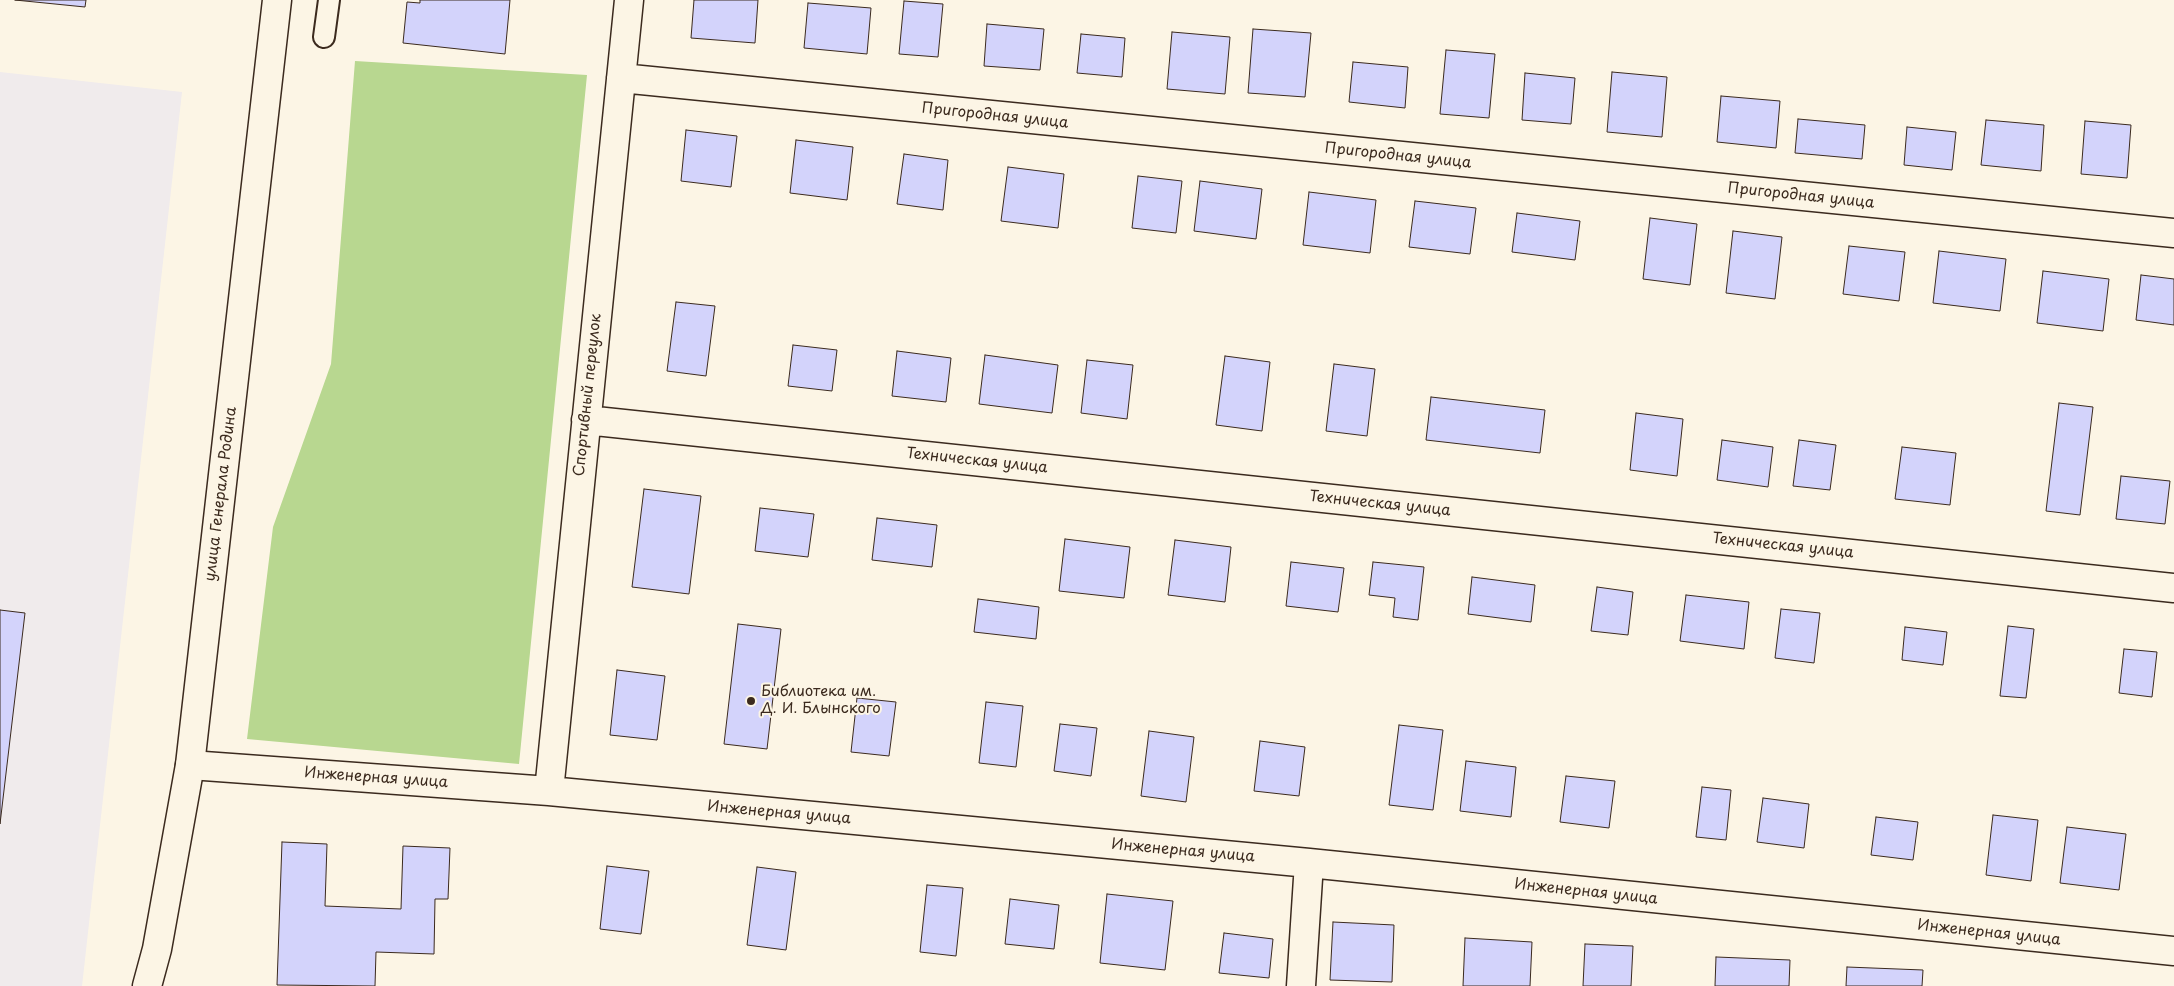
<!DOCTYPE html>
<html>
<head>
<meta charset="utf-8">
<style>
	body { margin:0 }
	canvas { display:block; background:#fcf5e5 }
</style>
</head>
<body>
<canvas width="2174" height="986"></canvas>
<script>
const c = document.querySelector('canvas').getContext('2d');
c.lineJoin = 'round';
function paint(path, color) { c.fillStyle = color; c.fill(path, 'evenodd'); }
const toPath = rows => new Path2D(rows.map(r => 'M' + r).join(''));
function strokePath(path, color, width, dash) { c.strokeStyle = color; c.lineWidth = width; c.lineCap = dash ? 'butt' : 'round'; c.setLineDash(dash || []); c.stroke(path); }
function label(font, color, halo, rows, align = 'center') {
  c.font = font + ' "Playpen Sans",sans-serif'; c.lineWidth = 4; c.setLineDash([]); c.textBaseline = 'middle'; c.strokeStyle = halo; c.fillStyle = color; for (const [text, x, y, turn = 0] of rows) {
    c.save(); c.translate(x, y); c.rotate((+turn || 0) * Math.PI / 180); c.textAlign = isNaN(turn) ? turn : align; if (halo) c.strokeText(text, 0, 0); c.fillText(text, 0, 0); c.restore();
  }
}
paint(toPath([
	[0,72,182,92,82,986,0,986]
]), '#f0ebec');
paint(toPath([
	[355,61,587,75,519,764,247,739,273,527,331,364]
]), '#b8d790');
const building = toPath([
	[15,0,86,0,85,7,15,0],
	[420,0,510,0,505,54,403,43,407,2,420,3,420,0],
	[694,0,758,0,755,43,691,38,694,0],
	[904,1,943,4,938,57,899,54,904,1],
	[808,3,871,8,867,54,804,48,808,3],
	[987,24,1044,29,1040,70,984,66,987,24],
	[1253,29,1311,33,1305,97,1248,93,1253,29],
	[1172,32,1230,37,1225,94,1167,89,1172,32],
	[1081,34,1125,38,1122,77,1077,73,1081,34],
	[1446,50,1495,54,1489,118,1440,114,1446,50],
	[1353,62,1408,67,1405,108,1349,102,1353,62],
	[1612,72,1667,77,1662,137,1607,132,1612,72],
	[1525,73,1575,78,1571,124,1522,120,1525,73],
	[1721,96,1780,101,1776,148,1717,142,1721,96],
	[1798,119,1865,125,1862,159,1795,153,1798,119],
	[1986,120,2044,125,2041,171,1981,165,1986,120],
	[2085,121,2131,125,2127,178,2081,174,2085,121],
	[1907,127,1956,132,1952,170,1904,165,1907,127],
	[686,130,737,136,731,187,681,181,686,130],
	[796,140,853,147,847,200,790,193,796,140],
	[904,154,948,160,943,210,897,204,904,154],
	[1008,167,1064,174,1058,228,1001,221,1008,167],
	[1138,176,1182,181,1176,233,1132,228,1138,176],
	[1200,181,1262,189,1256,239,1194,231,1200,181],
	[1309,192,1376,200,1370,253,1303,245,1309,192],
	[1415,201,1476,208,1470,254,1409,247,1415,201],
	[1517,213,1580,221,1575,260,1512,252,1517,213],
	[1650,218,1697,224,1690,285,1643,279,1650,218],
	[1733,231,1782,237,1775,299,1726,293,1733,231],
	[1849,246,1905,252,1899,301,1843,294,1849,246],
	[1939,251,2006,259,2000,311,1933,303,1939,251],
	[2043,271,2109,279,2103,331,2037,323,2043,271],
	[2141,275,2174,279,2174,325,2136,320,2141,275],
	[676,302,715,306,706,376,667,371,676,302],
	[793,345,837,350,832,391,788,386,793,345],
	[897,351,951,358,946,402,892,396,897,351],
	[985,355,1058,365,1052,413,979,404,985,355],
	[1225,356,1270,362,1262,431,1216,425,1225,356],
	[1087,360,1133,365,1127,419,1081,413,1087,360],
	[1334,364,1375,369,1367,436,1326,431,1334,364],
	[1431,397,1545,410,1540,453,1426,440,1431,397],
	[2059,403,2093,407,2080,515,2046,511,2059,403],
	[1636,413,1683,419,1677,476,1630,470,1636,413],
	[1722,440,1773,447,1768,487,1717,480,1722,440],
	[1799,440,1836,445,1830,490,1793,486,1799,440],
	[1902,447,1956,453,1950,505,1895,499,1902,447],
	[2121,476,2170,481,2165,524,2116,519,2121,476],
	[644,489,701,496,689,594,632,587,644,489],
	[760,508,814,514,808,557,755,551,760,508],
	[877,518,937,525,932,567,872,560,877,518],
	[1065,539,1130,547,1124,598,1059,591,1065,539],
	[1175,540,1231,547,1225,602,1168,595,1175,540],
	[1291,562,1344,568,1338,612,1286,606,1291,562],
	[1373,562,1424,567,1418,620,1393,617,1395,598,1369,595,1373,562],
	[1472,577,1535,585,1531,622,1468,614,1472,577],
	[1597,587,1633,592,1628,635,1591,631,1597,587],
	[1686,595,1749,602,1744,649,1680,641,1686,595],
	[978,599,1039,607,1036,639,974,632,978,599],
	[1781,609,1820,613,1814,663,1775,658,1781,609],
	[0,610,25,613,0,824,0,610],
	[738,624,781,629,767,749,724,744,738,624],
	[2008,626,2034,629,2026,698,2000,696,2008,626],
	[1905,627,1947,632,1943,665,1902,660,1905,627],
	[2124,649,2157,652,2152,697,2119,693,2124,649],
	[617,670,665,676,657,740,610,735,617,670],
	[857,698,896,702,889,756,851,752,857,698],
	[986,702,1023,706,1016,767,979,763,986,702],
	[1060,724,1097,728,1091,776,1054,771,1060,724],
	[1399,725,1443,730,1433,810,1389,805,1399,725],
	[1149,731,1194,737,1186,802,1141,796,1149,731],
	[1260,741,1305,747,1299,796,1254,791,1260,741],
	[1466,761,1516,767,1511,817,1460,811,1466,761],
	[1566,776,1615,781,1609,828,1560,822,1566,776],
	[1702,787,1731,790,1726,840,1696,837,1702,787],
	[1763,798,1809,804,1804,848,1757,842,1763,798],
	[1993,815,2038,820,2031,881,1986,875,1993,815],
	[1876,817,1918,822,1913,860,1871,855,1876,817],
	[2067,827,2126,834,2119,890,2060,883,2067,827],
	[282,842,327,844,325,906,401,909,403,846,450,848,448,899,435,899,434,954,376,952,375,986,277,985,282,842],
	[607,866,649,871,641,934,600,929,607,866],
	[757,867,796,872,786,950,747,945,757,867],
	[927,885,963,888,956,956,920,952,927,885],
	[1107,894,1173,901,1165,970,1100,963,1107,894],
	[1010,899,1059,905,1054,949,1005,944,1010,899],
	[1333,922,1394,925,1392,982,1330,980,1333,922],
	[1224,933,1273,939,1269,978,1219,973,1224,933],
	[1465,938,1532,942,1530,986,1463,986,1465,938],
	[1585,944,1633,946,1631,986,1583,986,1585,944],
	[1716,957,1790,960,1789,986,1715,986,1716,957],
	[1847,967,1923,970,1922,986,1846,986,1847,967]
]);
paint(building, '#d3d3fb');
strokePath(building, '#3b2a1e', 1);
const lane = toPath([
	[324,37,329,0]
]);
const street = toPath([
	[621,78,2174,233],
	[586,420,2174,588],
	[190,765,549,791,1309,863,2174,951],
	[549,791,629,0],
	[1301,986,1309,863]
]);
const secondary = toPath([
	[147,986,157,949,190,765,277,0]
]);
strokePath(lane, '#3b2a1e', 24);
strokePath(street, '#3b2a1e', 31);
strokePath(secondary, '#3b2a1e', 31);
strokePath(lane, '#fcf5e5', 20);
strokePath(street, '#fcf5e5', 28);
strokePath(secondary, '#fcf5e5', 28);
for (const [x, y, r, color] of [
	[751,701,5,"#3b2a1e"]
]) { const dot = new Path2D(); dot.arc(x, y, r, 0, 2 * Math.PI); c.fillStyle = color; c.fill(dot); strokePath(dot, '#fcf5e5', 2); }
label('15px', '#3b2a1e', '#fcf5e5', [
	["Пригородная улица",995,116,6],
	["Пригородная улица",1398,156,6],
	["Пригородная улица",1801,196,6],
	["Спортивный переулок",588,395,-84],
	["Техническая улица",977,461,6],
	["улица Генерала Родина",221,494,-83],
	["Техническая улица",1380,504,6],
	["Техническая улица",1783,546,6],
	["Инженерная улица",376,778,4],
	["Инженерная улица",779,813,5],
	["Инженерная улица",1183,851,5],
	["Инженерная улица",1586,892,6],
	["Инженерная улица",1989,933,6]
]);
label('15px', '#3b2a1e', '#fcf5e5', [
	["Библиотека им.",761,692],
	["Д. И. Блынского",761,709]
], 'left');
</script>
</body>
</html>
